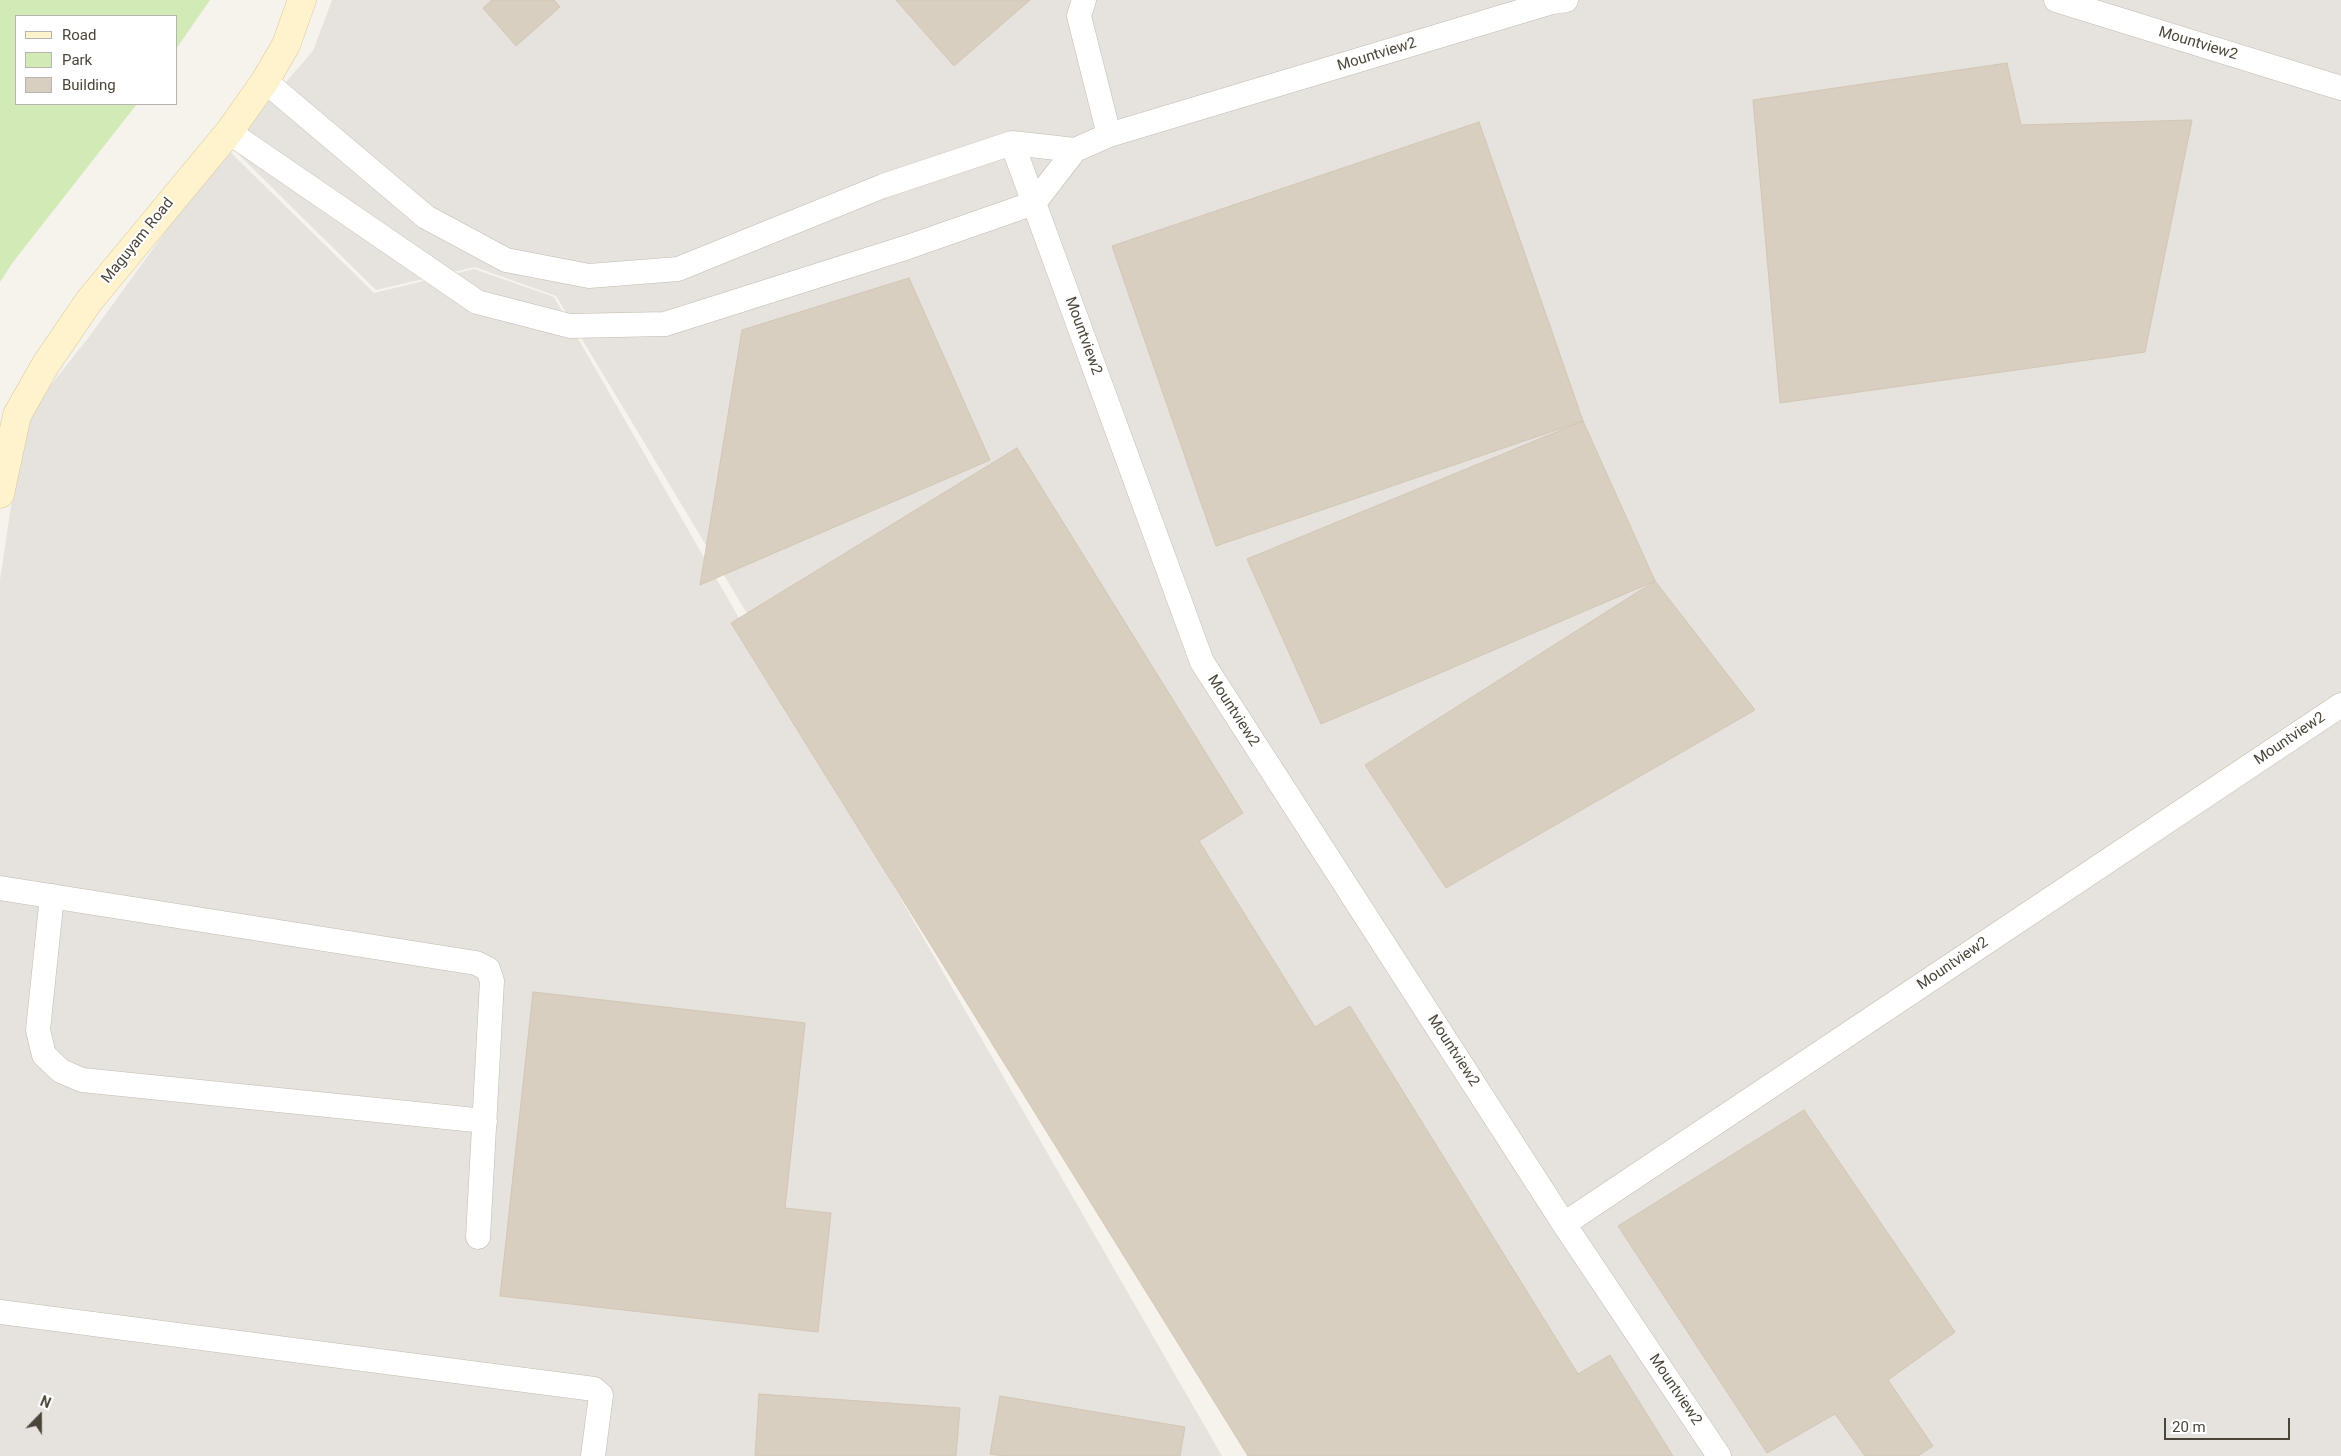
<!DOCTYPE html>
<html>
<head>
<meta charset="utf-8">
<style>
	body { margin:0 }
	#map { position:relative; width:2341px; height:1456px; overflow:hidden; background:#f6f3ec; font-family:Roboto,sans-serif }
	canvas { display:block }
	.legend { position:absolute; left:15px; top:15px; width:162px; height:90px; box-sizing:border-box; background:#fff; border:1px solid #b7b4b0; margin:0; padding:6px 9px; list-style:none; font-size:15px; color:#4b4439 }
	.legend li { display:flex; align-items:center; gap:10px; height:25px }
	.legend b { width:25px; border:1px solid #b7b4b0 }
	.north { position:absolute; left:15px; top:1391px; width:50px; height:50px; -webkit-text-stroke:4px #fff; paint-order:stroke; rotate:22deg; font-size:14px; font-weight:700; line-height:20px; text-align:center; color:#4b4439 }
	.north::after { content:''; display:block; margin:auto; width:18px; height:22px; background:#4b4439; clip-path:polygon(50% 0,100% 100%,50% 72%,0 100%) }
	.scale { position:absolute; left:2164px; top:1418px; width:126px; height:22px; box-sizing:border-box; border:2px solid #4b4439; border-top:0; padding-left:6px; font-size:15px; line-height:18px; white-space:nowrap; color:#4b4439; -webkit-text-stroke:4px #fff; paint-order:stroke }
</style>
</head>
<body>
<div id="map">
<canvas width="2341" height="1456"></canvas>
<ul class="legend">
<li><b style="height:6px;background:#fff3cd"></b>Road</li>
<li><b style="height:14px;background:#d2eab5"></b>Park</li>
<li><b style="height:14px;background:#d8cfc1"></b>Building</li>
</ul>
<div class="north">N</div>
<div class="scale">20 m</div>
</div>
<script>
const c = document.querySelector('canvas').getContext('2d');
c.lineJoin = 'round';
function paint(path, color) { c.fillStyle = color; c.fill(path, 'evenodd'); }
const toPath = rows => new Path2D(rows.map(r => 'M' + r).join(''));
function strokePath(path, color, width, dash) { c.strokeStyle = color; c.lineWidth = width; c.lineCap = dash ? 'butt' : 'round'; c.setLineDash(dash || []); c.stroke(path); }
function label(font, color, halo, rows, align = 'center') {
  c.font = font + ' Roboto,sans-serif'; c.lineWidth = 4; c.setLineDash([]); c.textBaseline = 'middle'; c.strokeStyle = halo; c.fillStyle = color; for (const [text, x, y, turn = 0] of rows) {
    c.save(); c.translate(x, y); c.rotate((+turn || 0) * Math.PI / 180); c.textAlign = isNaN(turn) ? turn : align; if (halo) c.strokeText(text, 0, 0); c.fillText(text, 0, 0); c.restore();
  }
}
paint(toPath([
	[332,0,2341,0,2341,1456,1254,1456,556,296,475,267,376,290,230,146,313,51],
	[226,148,374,293,474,269,554,297,1222,1456,0,1456,0,580,24,419,92,333]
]), '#e6e2dd');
paint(toPath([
	[0,0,210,0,176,49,176,16,16,16,16,104,137,104,13,262,0,282]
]), '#d2eab5');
const building = toPath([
	[492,0,554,0,560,7,516,46,483,8,492,0],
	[896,0,1030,0,954,66,896,0],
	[2007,63,2021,125,2192,120,2145,352,1780,403,1753,100,2007,63],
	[1479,122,1583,421,1216,546,1112,246,1479,122],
	[909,278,990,460,700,585,742,330,909,278],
	[1583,421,1655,581,1321,724,1247,559,1583,421],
	[1017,448,1243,813,1199,841,1315,1027,1350,1006,1578,1374,1610,1355,1673,1456,1248,1456,731,623,1017,448],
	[1655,581,1755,710,1446,888,1365,765,1655,581],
	[533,992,805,1023,785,1208,831,1213,818,1332,500,1296,533,992],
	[1804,1110,1955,1332,1888,1380,1933,1446,1918,1456,1865,1456,1835,1414,1767,1453,1618,1226,1804,1110],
	[759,1394,960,1408,956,1456,755,1456,759,1394],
	[1000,1396,1185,1427,1180,1456,1004,1456,990,1454,1000,1396]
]);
paint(building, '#d8cfc1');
strokePath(building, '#d3c7b4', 1);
const lane = toPath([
	[1084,0,1079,16,1109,135],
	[2056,0,2341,88],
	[265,81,426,217,506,260,589,276,678,269,883,186,1012,143,1075,150,1109,135,1552,2,1566,0],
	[229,132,477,302,570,326,665,324,908,247,1034,203,1075,150],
	[1012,143,1202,662,1564,1224,1719,1456],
	[0,888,476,963,488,969,492,981,478,1237],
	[52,896,38,1030,44,1055,61,1071,82,1080,485,1121],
	[1564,1224,2341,705],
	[0,1312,594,1389,601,1395,593,1456]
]);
const secondary = toPath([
	[0,494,17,415,46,364,89,301,229,132,265,81,286,45,302,0]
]);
strokePath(lane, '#c2bbae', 25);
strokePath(secondary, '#d6c79b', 29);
strokePath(lane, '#fff', 24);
strokePath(secondary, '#fff3cd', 28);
label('15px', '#4b4439', '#fff', [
	["Mountview2",2198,44,17],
	["Mountview2",1377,55,-17],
	["Maguyam Road",138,241,-51],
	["Mountview2",1083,336,70],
	["Mountview2",1233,711,57],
	["Mountview2",2290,739,-34],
	["Mountview2",1953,964,-34],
	["Mountview2",1453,1051,57],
	["Mountview2",1675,1390,56]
]);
</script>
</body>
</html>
